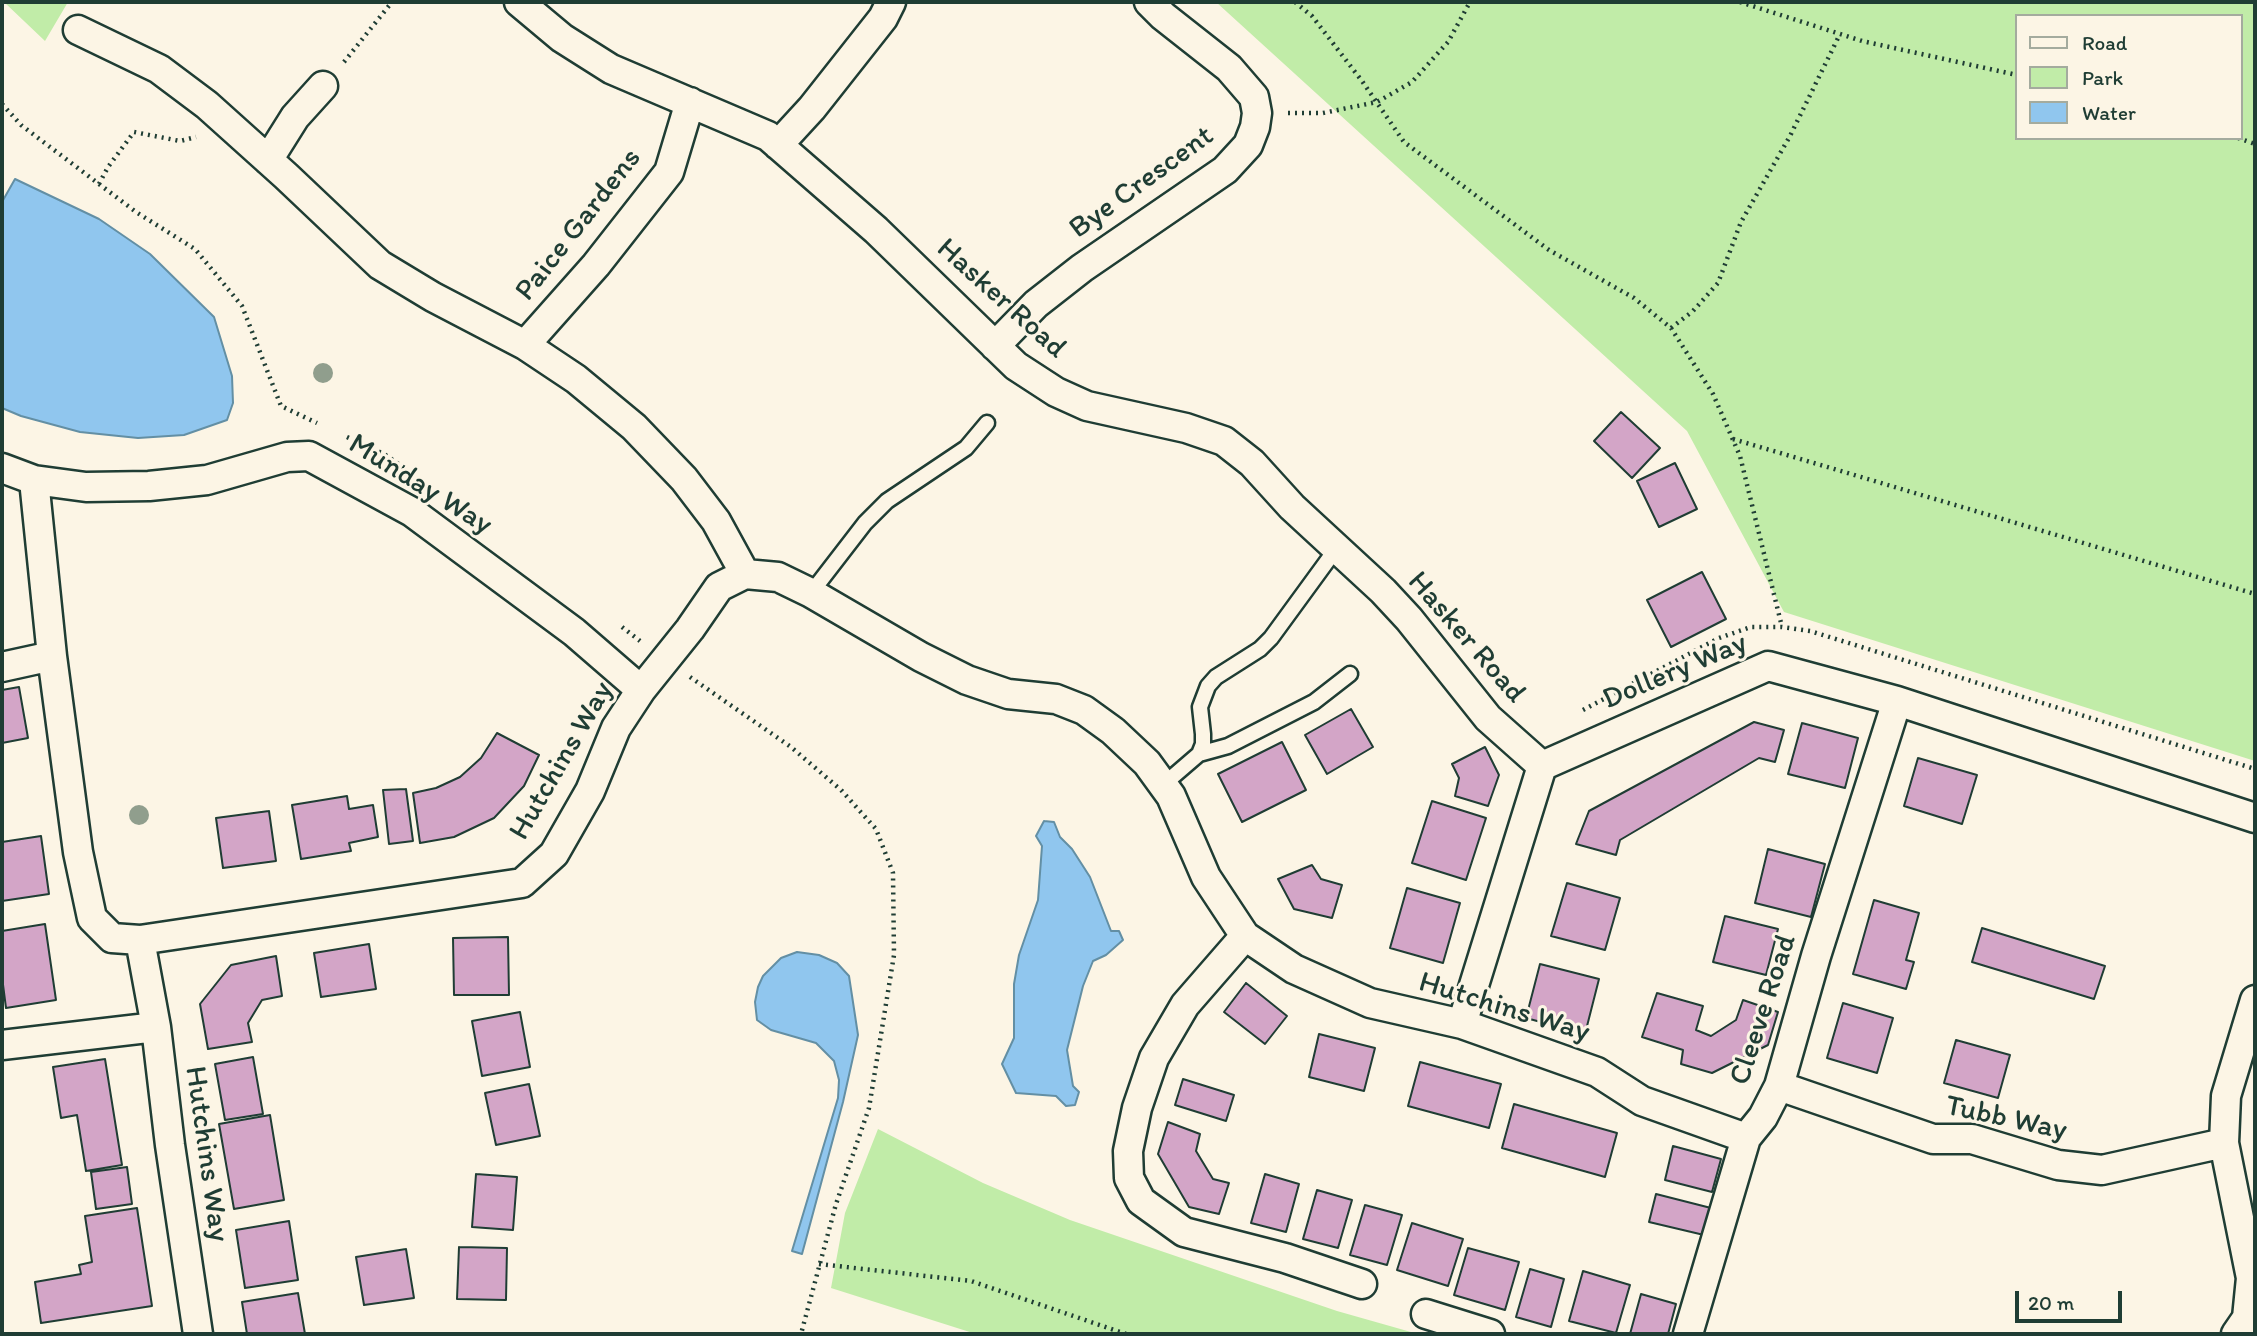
<!DOCTYPE html>
<html>
<head>
<meta charset="utf-8">
<style>
	body { margin:0 }
	#map { position:relative; width:2257px; height:1336px; overflow:hidden; background:#fcf5e5; font-family:Itim,sans-serif }
	canvas { display:block }
	.frame { position:absolute; inset:0; border:4px solid #1f3d34; pointer-events:none }
	.legend { position:absolute; left:2015px; top:14px; width:228px; height:126px; box-sizing:border-box; background:#fcf5e5; border:2px solid #a4ab9e; margin:0; padding:9px 12px; list-style:none; font-size:21px; color:#1f3d34 }
	.legend li { display:flex; align-items:center; gap:14px; height:35px }
	.legend b { width:35px; border:2px solid #a4ab9e }
	.scale { position:absolute; left:2015px; top:1291px; width:107px; height:32px; box-sizing:border-box; border:4px solid #1f3d34; border-top:0; padding-left:9px; font-size:21px; line-height:24px; white-space:nowrap; color:#1f3d34; -webkit-text-stroke:5px #fcf5e5; paint-order:stroke }
</style>
</head>
<body>
<div id="map">
<canvas width="2257" height="1336"></canvas>
<div class="frame"></div>
<ul class="legend">
<li><b style="height:9px;background:#fcf5e5"></b>Road</li>
<li><b style="height:19px;background:#c1eca8"></b>Park</li>
<li><b style="height:19px;background:#90c6ee"></b>Water</li>
</ul>
<div class="scale">20 m</div>
</div>
<script>
const c = document.querySelector('canvas').getContext('2d');
c.lineJoin = 'round';
function paint(path, color) { c.fillStyle = color; c.fill(path, 'evenodd'); }
const toPath = rows => new Path2D(rows.map(r => 'M' + r).join(''));
function strokePath(path, color, width, dash) { c.strokeStyle = color; c.lineWidth = width; c.lineCap = dash ? 'butt' : 'round'; c.setLineDash(dash || []); c.stroke(path); }
function label(font, color, halo, rows, align = 'center') {
  c.font = font + ' Itim,sans-serif'; c.lineWidth = 6; c.setLineDash([]); c.textBaseline = 'middle'; c.strokeStyle = halo; c.fillStyle = color; for (const [text, x, y, turn = 0] of rows) {
    c.save(); c.translate(x, y); c.rotate((+turn || 0) * Math.PI / 180); c.textAlign = isNaN(turn) ? turn : align; if (halo) c.strokeText(text, 0, 0); c.fillText(text, 0, 0); c.restore();
  }
}
paint(toPath([
	[4,2,68,2,45,41],
	[1216,2,2255,2,2255,761,1784,612,1687,431],
	[2017,16,2241,16,2241,138,2017,138],
	[878,1129,983,1183,1070,1220,1337,1311,1418,1334,976,1334,831,1288,845,1213]
]), '#c1eca8');
const water = toPath([
	[15,179,99,219,150,254,214,317,232,376,233,403,227,420,184,435,138,438,80,432,21,416,2,408,2,202,15,179],
	[1044,821,1054,822,1060,837,1072,849,1090,877,1111,931,1119,931,1123,940,1106,955,1093,961,1083,986,1067,1050,1073,1086,1079,1092,1075,1105,1066,1106,1056,1096,1016,1093,1002,1064,1014,1038,1014,984,1019,955,1038,900,1042,846,1036,836,1044,821],
	[797,952,819,955,837,963,849,976,858,1035,843,1102,802,1254,792,1251,838,1098,839,1080,834,1061,816,1043,771,1030,757,1020,755,1002,758,987,763,976,781,958,797,952]
]);
paint(water, '#90c6ee');
strokePath(water, '#638fa4', 2);
const building = toPath([
	[1621,412,1660,448,1632,478,1594,441,1621,412],
	[1675,463,1697,509,1659,527,1637,481,1675,463],
	[1702,572,1726,619,1671,647,1647,600,1702,572],
	[19,687,28,738,2,743,2,690,19,687],
	[1351,709,1373,747,1327,774,1305,735,1351,709],
	[1754,722,1784,730,1775,762,1759,758,1620,840,1616,855,1576,844,1589,811,1754,722],
	[1802,723,1858,738,1845,788,1788,774,1802,723],
	[497,733,539,755,524,786,494,818,454,837,420,843,413,793,436,788,460,777,481,758,497,733],
	[1282,742,1306,790,1242,822,1218,774,1282,742],
	[1485,747,1499,775,1488,806,1455,796,1459,778,1452,764,1485,747],
	[1918,758,1977,775,1962,824,1904,806,1918,758],
	[406,789,413,841,389,844,383,790,406,789],
	[347,796,349,809,373,805,378,837,349,843,351,851,301,859,292,805,347,796],
	[1432,801,1486,818,1466,880,1412,863,1432,801],
	[269,811,276,861,223,868,216,818,269,811],
	[41,836,49,894,2,901,2,842,41,836],
	[1768,849,1825,864,1811,917,1755,903,1768,849],
	[1312,865,1321,879,1342,885,1332,918,1294,909,1278,879,1312,865],
	[1567,883,1620,898,1605,950,1551,936,1567,883],
	[1407,888,1460,903,1443,963,1390,948,1407,888],
	[1874,900,1919,913,1906,960,1914,962,1906,989,1853,974,1874,900],
	[1725,916,1778,929,1766,975,1713,962,1725,916],
	[45,924,56,1000,6,1008,2,977,2,931,45,924],
	[1982,928,2105,966,2094,999,1972,962,1982,928],
	[508,937,509,995,454,995,453,938,508,937],
	[369,944,376,989,321,997,314,953,369,944],
	[276,956,282,996,262,1000,248,1023,252,1042,208,1049,200,1004,231,965,276,956],
	[1540,964,1599,979,1585,1034,1526,1018,1540,964],
	[1246,983,1287,1016,1265,1044,1224,1012,1246,983],
	[1657,993,1703,1006,1696,1030,1711,1036,1736,1020,1743,1000,1778,1012,1768,1045,1712,1073,1681,1064,1683,1050,1642,1037,1657,993],
	[1843,1003,1893,1018,1877,1073,1827,1058,1843,1003],
	[520,1012,530,1067,482,1076,472,1021,520,1012],
	[1319,1034,1375,1048,1364,1091,1309,1077,1319,1034],
	[1956,1040,2010,1055,1998,1098,1944,1083,1956,1040],
	[253,1057,263,1114,225,1120,215,1064,253,1057],
	[105,1059,122,1165,86,1171,77,1115,61,1118,53,1067,105,1059],
	[1420,1062,1501,1084,1489,1128,1408,1106,1420,1062],
	[1183,1079,1234,1095,1226,1121,1175,1105,1183,1079],
	[529,1084,540,1136,496,1145,485,1093,529,1084],
	[1514,1104,1617,1133,1605,1177,1502,1148,1514,1104],
	[270,1115,284,1200,234,1209,219,1124,270,1115],
	[1168,1122,1200,1134,1196,1151,1213,1179,1229,1183,1219,1214,1189,1207,1158,1154,1168,1122],
	[1673,1146,1721,1159,1712,1192,1665,1180,1673,1146],
	[127,1167,132,1204,96,1209,91,1172,127,1167],
	[476,1174,517,1177,513,1230,472,1227,476,1174],
	[1265,1174,1299,1184,1286,1232,1251,1223,1265,1174],
	[1317,1190,1352,1200,1338,1248,1303,1239,1317,1190],
	[1656,1194,1711,1208,1704,1235,1649,1222,1656,1194],
	[1365,1205,1402,1215,1387,1265,1350,1255,1365,1205],
	[137,1208,152,1306,41,1323,35,1282,81,1274,79,1265,92,1262,85,1216,137,1208],
	[289,1221,298,1280,245,1288,236,1230,289,1221],
	[1412,1223,1463,1239,1448,1286,1397,1270,1412,1223],
	[459,1247,507,1248,506,1300,457,1299,459,1247],
	[1468,1248,1519,1262,1505,1310,1454,1295,1468,1248],
	[406,1249,414,1298,364,1305,356,1257,406,1249],
	[1530,1269,1564,1279,1551,1327,1516,1317,1530,1269],
	[1583,1271,1630,1285,1616,1333,1569,1321,1583,1271],
	[298,1293,305,1334,247,1334,242,1302,298,1293],
	[1641,1294,1676,1304,1668,1334,1630,1334,1641,1294]
]);
paint(building, '#d3a5c7');
strokePath(building, '#1f3d34', 2);
const service = toPath([
	[811,593,865,523,887,501,966,448,987,423],
	[1199,754,1228,746,1314,702,1350,674],
	[1163,785,1199,754,1203,744,1203,734,1200,707,1208,686,1216,677,1260,649,1271,638,1336,549]
]);
const minor = toPath([
	[519,2,562,38,611,69,768,136,876,230,1016,366,1056,392,1087,406,1186,428,1224,441,1252,463,1292,507,1383,591,1409,619,1488,718,1542,766],
	[78,30,159,69,207,105,286,176,380,265,433,297,525,345,576,379,634,427,684,479,716,521,745,574],
	[778,145,812,108,883,18,891,2],
	[268,160,295,117,323,86],
	[525,345,596,265,669,172,690,102],
	[995,346,1036,304,1082,268,1225,170,1248,145,1255,127,1257,113,1254,97,1229,68,1163,16,1149,2],
	[2,468,34,480,86,487,149,486,207,480,287,457,309,456,412,512,574,632,641,690],
	[34,480,52,656,78,852,92,918,112,938,140,940],
	[2,667,52,656],
	[1245,936,1185,1005,1154,1058,1137,1108,1128,1151,1129,1178,1141,1201,1184,1232,1285,1258,1362,1284],
	[1462,1024,1542,766,1768,666,1897,701,2255,818],
	[2,1045,156,1027],
	[1779,1086,1933,1139,1972,1139,2058,1165,2102,1170,2224,1143,2251,1278,2247,1318,2236,1334],
	[2224,1143,2226,1096,2255,1000],
	[1426,1314,1490,1334],
	[198,1334,170,1145,156,1027,140,940,522,883,554,854,590,791,616,728,641,690,690,629,719,587,745,574,778,577,811,593,921,657,967,680,1008,694,1056,699,1084,710,1113,731,1147,763,1171,796,1206,877,1245,936,1294,969,1370,1003,1462,1024,1597,1072,1642,1101,1746,1138],
	[1688,1334,1746,1138,1763,1117,1779,1086,1816,956,1897,701]
]);
strokePath(service, '#1f3d34', 19);
strokePath(minor, '#1f3d34', 33);
strokePath(toPath([
	[1295,2,1312,16,1362,81,1404,142,1549,250,1634,298,1671,328,1713,394,1740,456,1782,627],
	[1740,2,1862,41,2017,75],
	[344,62,392,2],
	[2,104,21,125,99,184,136,212,195,249,242,306,281,406,317,423],
	[1288,113,1323,113,1377,102,1412,82,1448,42,1470,2],
	[2238,138,2255,144],
	[99,184,108,167,134,132,180,141,196,137],
	[1671,328,1693,311,1718,283,1741,222,1790,136,1840,34],
	[347,437,384,454,406,469],
	[1733,439,2255,594],
	[622,627,640,641],
	[690,677,791,747,841,790,876,829,893,873,894,955,869,1108,836,1204,801,1334],
	[1583,710,1719,638,1751,627,1782,627,1810,631,2255,769],
	[819,1264,971,1281,1126,1334]
]), '#1f3d34', 4.5, [2, 5]);
strokePath(service, '#fcf5e5', 14);
strokePath(minor, '#fcf5e5', 28);
c.fillStyle = '#909e8d';
for (const [x, y] of [
	[323,373],
	[139,815]
]) { c.beginPath(); c.arc(x, y, 10, 0, 2 * Math.PI); c.fill(); }
label('30px', '#1f3d34', '#fcf5e5', [
	["Bye Crescent",1142,183,-36],
	["Paice Gardens",579,225,-52],
	["Hasker Road",1001,299,42],
	["Munday Way",420,485,32],
	["Hasker Road",1466,638,49],
	["Dollery Way",1675,672,-23],
	["Hutchins Way",562,761,-60],
	["Hutchins Way",1504,1008,17],
	["Cleeve Road",1764,1010,-72],
	["Tubb Way",2006,1119,12],
	["Hutchins Way",206,1154,82]
]);
</script>
</body>
</html>
